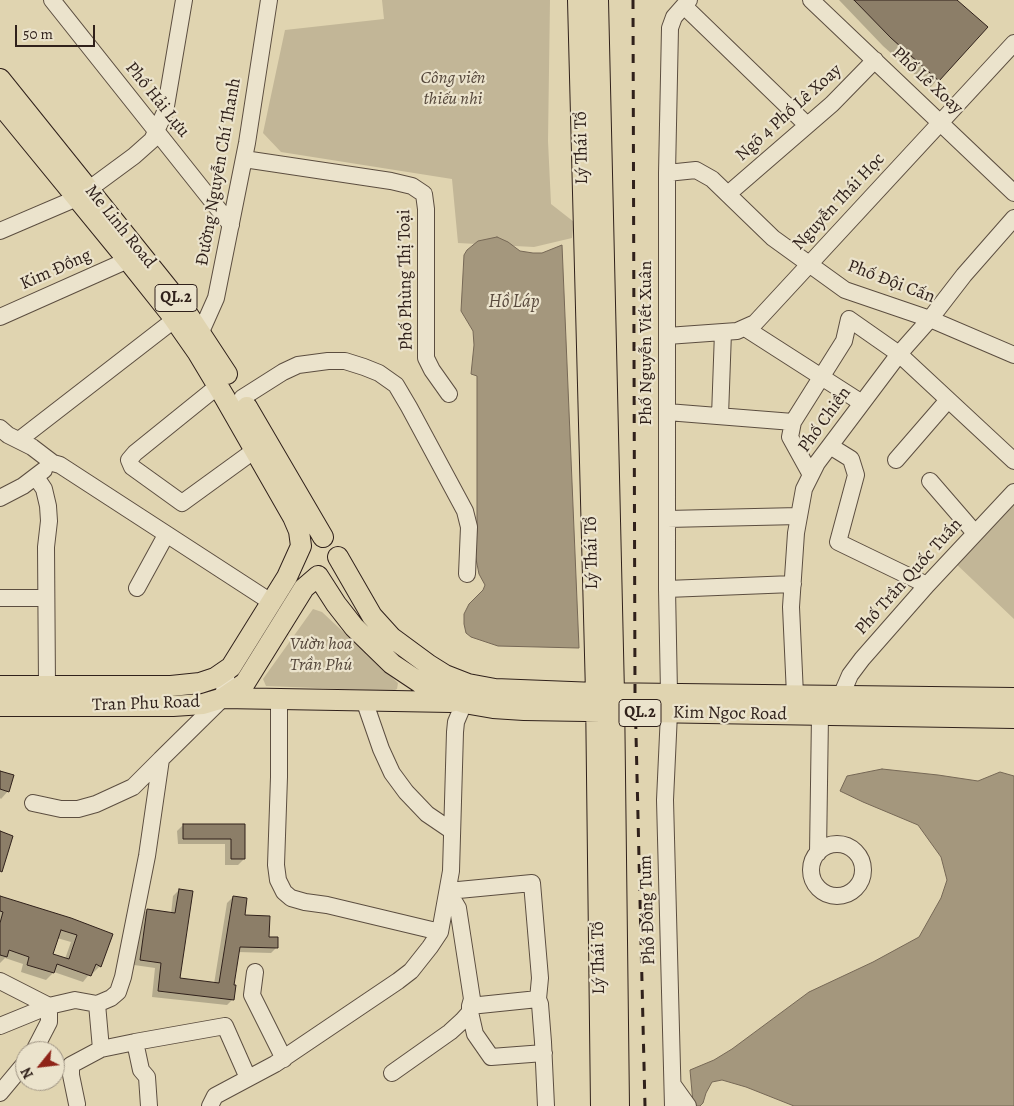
<!DOCTYPE html>
<html>
<head>
<meta charset="utf-8">
<style>
	body { margin:0 }
	#map { position:relative; width:1014px; height:1106px; overflow:hidden; background:#e0d4b0; font-family:Alegreya,serif }
	canvas { display:block }
	.north { position:absolute; left:15px; top:1041px; width:50px; height:50px; box-sizing:border-box; background:#ebe3cc; border:1px solid #a09585; border-radius:50%; rotate:241deg; font-size:14px; font-weight:700; line-height:20px; text-align:center; color:#30211b }
	.north::after { content:''; display:block; margin:auto; width:18px; height:22px; background:#8f2418; clip-path:polygon(50% 0,100% 100%,50% 72%,0 100%) }
	.scale { position:absolute; left:15px; top:25px; width:80px; height:22px; box-sizing:border-box; border:2px solid #30211b; border-top:0; padding-left:6px; font-size:15px; line-height:18px; white-space:nowrap; color:#30211b; -webkit-text-stroke:4px #ebe3cc; paint-order:stroke }
</style>
</head>
<body>
<div id="map">
<canvas width="1014" height="1106"></canvas>
<div class="north">N</div>
<div class="scale">50 m</div>
</div>
<script>
const c = document.querySelector('canvas').getContext('2d');
c.lineJoin = 'round';
function paint(path, color) { c.fillStyle = color; c.fill(path, 'evenodd'); }
const toPath = rows => new Path2D(rows.map(r => 'M' + r).join(''));
function strokePath(path, color, width, dash) { c.strokeStyle = color; c.lineWidth = width; c.lineCap = dash ? 'butt' : 'round'; c.setLineDash(dash || []); c.stroke(path); }
function label(font, color, halo, rows, align = 'center') {
  c.font = font + ' Alegreya,serif'; c.lineWidth = 4.5; c.setLineDash([]); c.textBaseline = 'middle'; c.strokeStyle = halo; c.fillStyle = color; for (const [text, x, y, turn = 0] of rows) {
    c.save(); c.translate(x, y); c.rotate((+turn || 0) * Math.PI / 180); c.textAlign = isNaN(turn) ? turn : align; if (halo) c.strokeText(text, 0, 0); c.fillText(text, 0, 0); c.restore();
  }
}
paint(toPath([
	[382,0,550,0,548,141,551,204,574,222,572,238,534,247,458,243,452,179,281,152,263,133,285,30,384,19],
	[1014,497,1014,619,953,561],
	[313,609,322,612,398,683,397,689,393,691,266,686,263,679]
]), '#c2b697');
const water = toPath([
	[497,237,508,242,520,251,533,253,542,253,562,245,579,648,498,646,471,637,466,633,464,624,464,614,469,604,483,590,485,585,479,574,475,554,477,528,477,376,471,374,474,345,473,331,461,311,464,255,467,250,478,241,497,237],
	[882,769,938,775,978,781,1000,772,1014,776,1014,1106,794,1106,746,1087,722,1080,712,1082,706,1093,703,1103,700,1106,695,1106,693,1103,690,1070,714,1060,732,1049,809,992,873,962,919,937,941,898,947,880,941,857,918,825,863,802,840,791,847,776,882,769]
]);
paint(water, '#a4977d');
strokePath(water, '#766856', 1);
paint(toPath([
	[839,0,955,0,986,27,930,88,883,46],
	[0,772,8,791,1,799,0,798],
	[183,825,243,826,244,859,238,865,225,865,225,844,178,844,177,831],
	[179,890,178,980,214,984,227,903,233,897,243,916,277,947,271,953,238,952,232,986,233,999,227,1005,152,997,155,968,134,965,141,916,147,910,171,914,173,896],
	[0,897,70,920,100,966,93,973,91,972,83,982,54,972,46,980,21,972,23,964,5,958,0,963],
	[57,938,71,942,65,959,52,955]
]), '#0003');
const building = toPath([
	[854,0,957,0,988,27,939,81,891,38,854,0],
	[0,771,14,775,9,792,0,789,0,771],
	[183,824,245,824,245,859,231,859,231,839,183,839,183,824],
	[0,831,13,836,2,872,0,871,0,831],
	[179,889,193,891,180,978,219,983,233,896,247,898,245,915,270,916,269,937,278,937,278,948,240,947,234,985,236,985,234,1000,158,991,161,963,140,960,147,909,175,913,179,889],
	[0,896,71,918,113,934,101,967,96,964,91,976,57,964,54,973,27,965,29,957,9,950,7,957,0,955,0,923,3,912,0,911,0,896],
	[61,930,77,935,69,959,53,954,61,930]
]);
paint(building, '#8c7e68');
strokePath(building, '#30211b', 1);
const minor = toPath([
	[52,0,231,225],
	[811,0,1014,193],
	[684,6,807,125],
	[244,159,391,181,412,186,424,194,426,209,426,358,432,370,449,394],
	[667,173,696,170,712,179,773,238,845,290,930,319,1014,355],
	[728,194,832,104,875,60],
	[0,231,77,198,134,156,152,140,165,112,184,0],
	[0,317,128,260],
	[745,328,862,403],
	[667,336,737,331,755,323,1014,43],
	[196,343,216,298,247,143,269,0],
	[218,386,135,453,129,460,132,467,182,503,255,450],
	[242,398,283,372,298,365,328,361,345,361,364,367,379,373,396,385,409,407,465,511,469,527,467,574],
	[667,412,793,422],
	[720,416,723,332],
	[0,428,8,435,32,447,53,463,60,465,271,602],
	[19,440,174,320],
	[830,446,851,459,856,475,838,542,927,585],
	[896,460,948,400],
	[811,475,790,437,793,422,844,341,849,319,899,354,1014,461],
	[36,477,44,489,48,506,49,521,46,547,47,686],
	[930,481,975,533],
	[0,498,23,486,44,470],
	[667,519,799,516],
	[137,588,166,535],
	[667,589,793,584],
	[0,598,46,598],
	[669,693,667,589,667,173,670,28,674,17,689,0],
	[795,695,791,607,796,533,804,489,817,463,899,354,930,319,964,275,1014,218],
	[841,696,850,675,862,659,927,585,1014,492],
	[279,699,279,777,276,865,278,880,284,892,291,898,305,902,327,905,440,932],
	[364,700,381,749,392,773,406,792,427,814,452,831],
	[669,713,665,800,673,1106],
	[33,803,61,809,78,809,96,804,133,787,161,759],
	'811 870a26 26 0 1 1 52 0a26 26 0 1 1-52 0Z',
	[818,853,820,715],
	[255,972,252,995,284,1059],
	[0,981,49,1006,75,1000,97,1004,111,998,118,992,123,977,147,856,161,759,223,698,227,671],
	[538,999,540,1004,543,1042,546,1106],
	[97,1004,101,1049,135,1042,141,1070,147,1077,149,1106],
	[470,1012,475,1034,491,1057,544,1053],
	[0,1026,49,1006,49,1022,34,1051],
	[135,1042,225,1026,248,1078],
	[392,1073,450,1032,462,1021,470,1012,470,1006,472,999,458,908,448,891,532,883,540,978,538,999,470,1006],
	[673,1085,688,1106],
	[0,1093,25,1063],
	[77,1104,71,1075,71,1065,101,1049],
	[210,1106,215,1096,275,1064,398,981,411,971,430,947,440,932,451,871,455,732,456,722,464,703]
]);
const major = toPath([
	[578,0,596,693,601,1106],
	[598,0,614,693,619,1106],
	[0,79,183,307,227,374],
	[0,104,131,264,170,313,198,353,225,398,293,517,299,531,301,546,287,577,231,667,215,678,200,683,171,686,0,686],
	[247,407,323,537],
	[338,557,372,616,391,637,429,665,445,675,468,684,495,689,596,693,1014,698],
	[223,698,451,702],
	[0,706,173,706,203,704,223,698,245,683,304,588,318,576,336,604,354,627,392,664,419,682,440,694,464,703,493,708,524,710,1014,718]
]);
strokePath(minor, '#5c4e40', 18);
strokePath(major, '#30211b', 22);
strokePath(minor, '#ebe3cc', 16);
strokePath(major, '#e0d4b0', 20);
strokePath(toPath([
	[633,0,635,693,645,1106]
]), '#30211b', 3, [9, 9]);
for (const [x, y, w] of [
	[176,298,42],
	[640,713,42]
]) { const box = new Path2D(); box.roundRect(x - w / 2, y - 13.5, w, 27, 4); c.fillStyle = '#ebe3cc'; c.fill(box); strokePath(box, '#30211b', 1); }
label('bold 16px', '#30211b', null, [
	["QL.2",176,298],
	["QL.2",640,713]
]);
label('italic 18px', '#54463a', '#ebe3cc', [
	["Công viên",453,79],
	["thiếu nhi",453,100],
	["Vườn hoa",321,645],
	["Trần Phú",321,666]
]);
label('18px', '#30211b', '#ebe3cc', [
	["Phố Lê Xoay",927,81,43],
	["Phố Hải Lựu",157,100,51],
	["Ngõ 4 Phố Lê Xoay",789,113,-42],
	["Lý Thái Tổ",582,148,-91],
	["Đường Nguyễn Chí Thanh",219,172,-80],
	["Nguyễn Thái Học",839,202,-47],
	["Me Linh Road",120,227,51],
	["Kim Đồng",56,270,-24],
	["Phố Phùng Thị Toại",406,280,-91],
	["Phố Đội Cấn",891,282,21],
	["Phố Nguyễn Viết Xuân",647,343,-90],
	["Phố Chiền",825,420,-54],
	["Lý Thái Tổ",592,553,-91],
	["Phố Trần Quốc Tuấn",909,577,-48],
	["Tran Phu Road",146,704,-2],
	["Kim Ngoc Road",730,714,1],
	["Phố Đồng Tum",648,910,-92],
	["Lý Thái Tổ",599,958,-91]
]);
label('italic 19px', '#594a3d', '#ebe3cc', [
	["Hồ Láp",514,302]
]);
</script>
</body>
</html>
